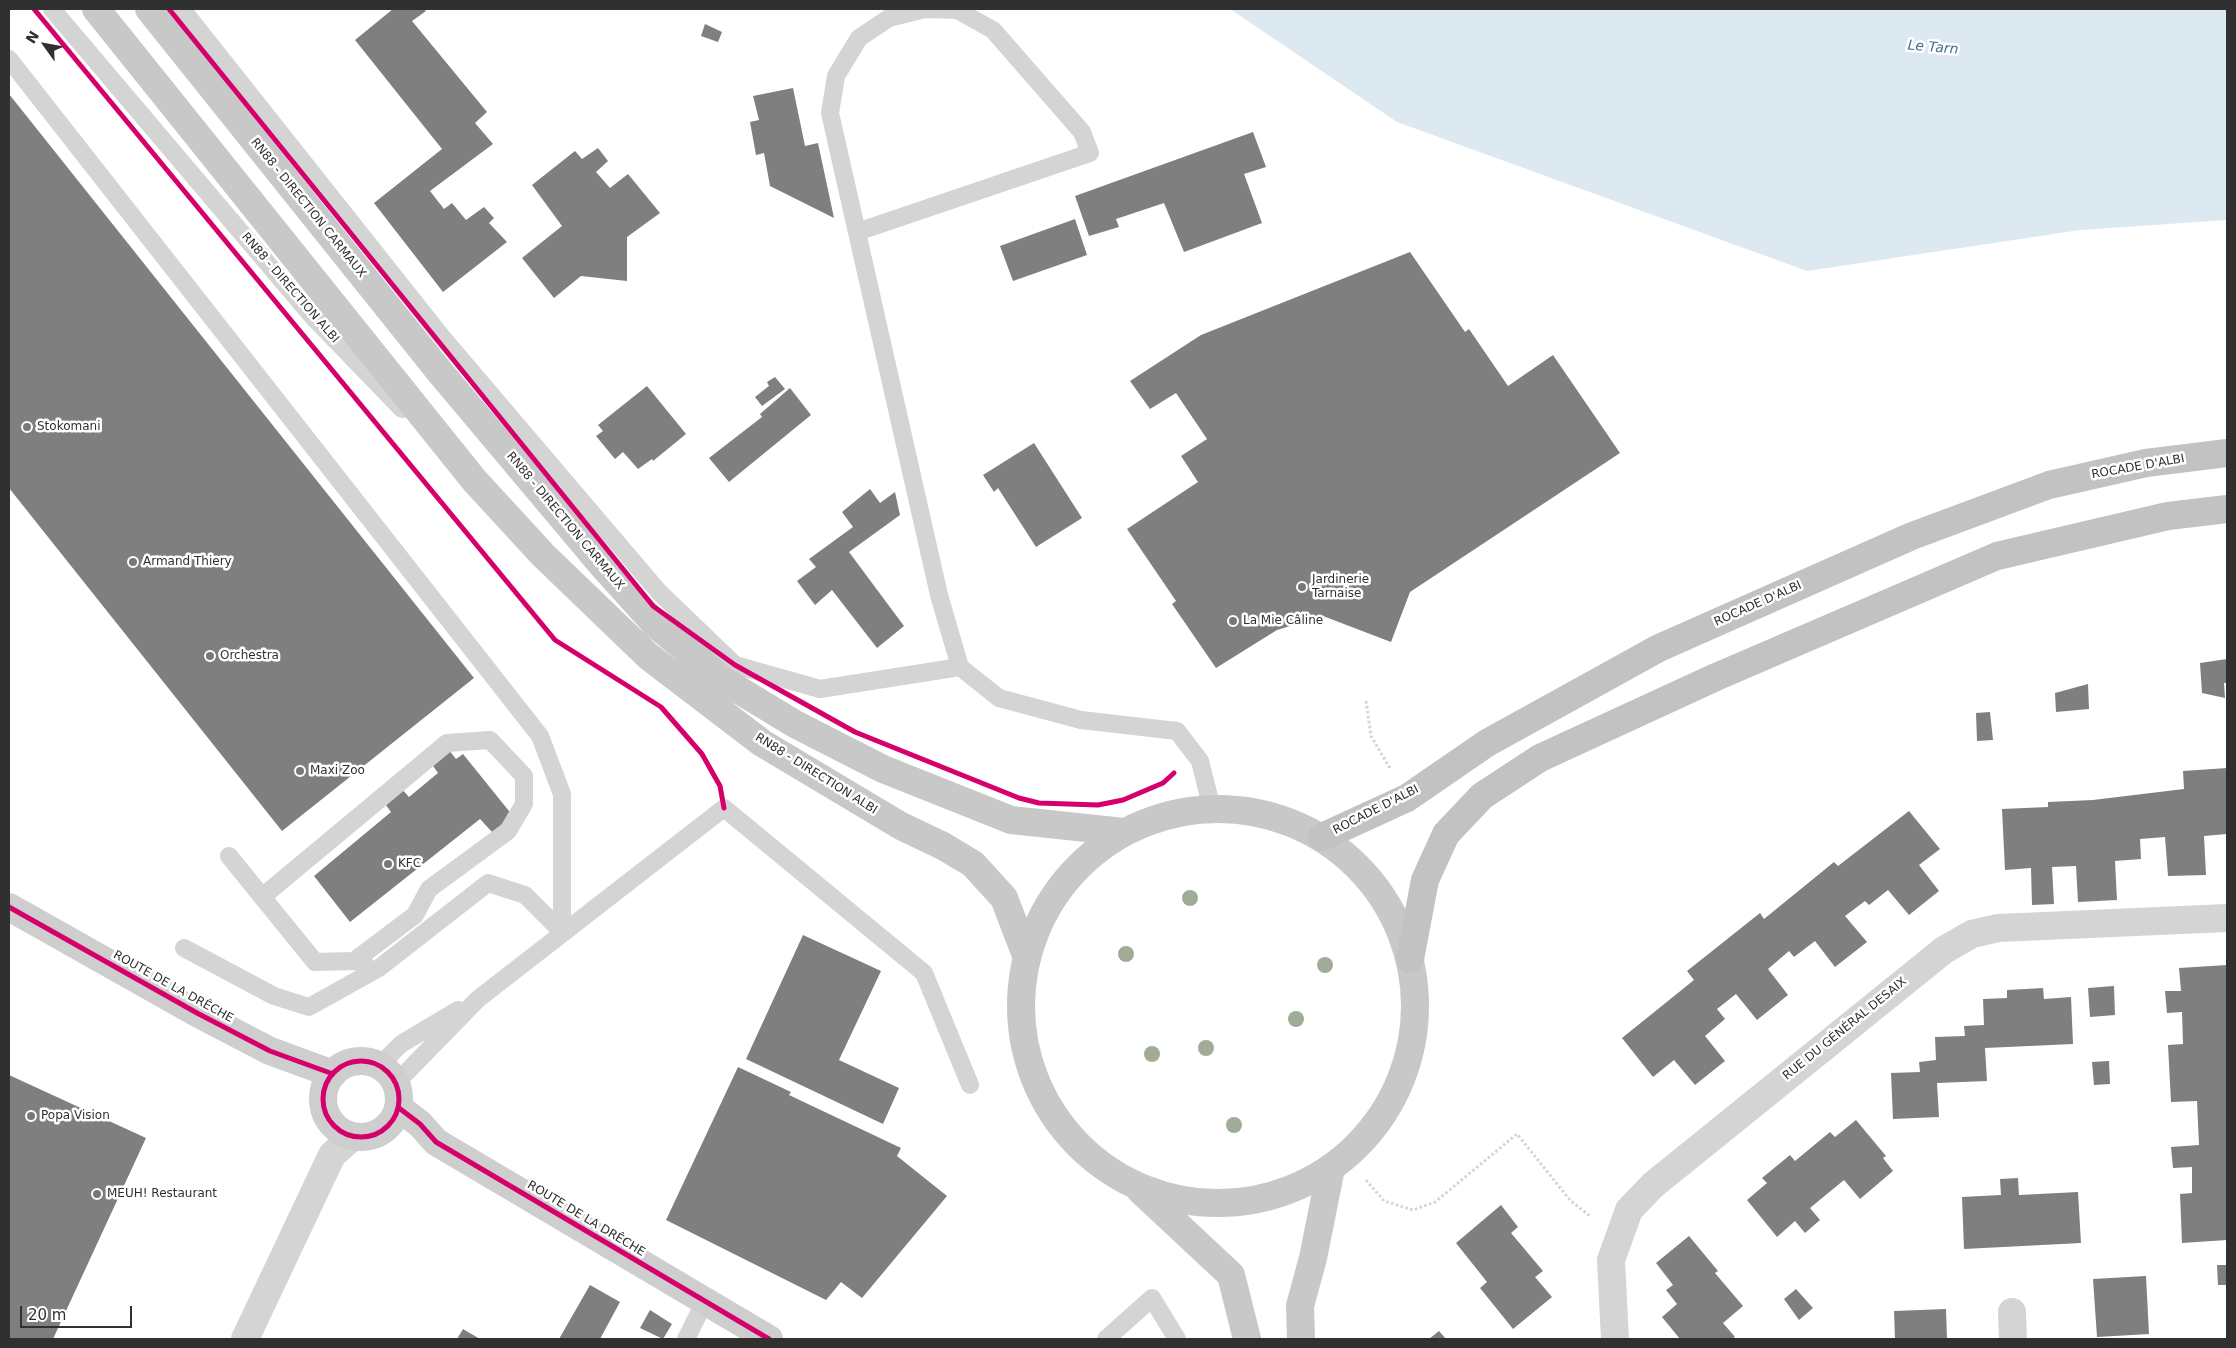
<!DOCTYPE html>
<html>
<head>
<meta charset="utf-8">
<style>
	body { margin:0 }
	#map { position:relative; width:2236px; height:1348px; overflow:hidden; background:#fff; font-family:"DejaVu Sans",sans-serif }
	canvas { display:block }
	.frame { position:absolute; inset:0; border:10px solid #303030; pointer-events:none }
	.north { position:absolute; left:20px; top:20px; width:50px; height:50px; -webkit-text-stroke:4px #fff; paint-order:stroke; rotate:302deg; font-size:14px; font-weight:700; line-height:20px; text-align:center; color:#303030 }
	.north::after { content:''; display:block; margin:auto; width:18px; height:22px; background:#303030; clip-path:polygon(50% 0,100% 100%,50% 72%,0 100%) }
	.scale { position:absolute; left:20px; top:1306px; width:112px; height:22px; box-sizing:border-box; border:2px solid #303030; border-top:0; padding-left:6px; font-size:15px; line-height:18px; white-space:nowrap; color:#303030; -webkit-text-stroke:4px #fff; paint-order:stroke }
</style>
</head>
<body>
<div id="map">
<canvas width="2236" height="1348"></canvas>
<div class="frame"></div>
<div class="north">N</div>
<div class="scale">20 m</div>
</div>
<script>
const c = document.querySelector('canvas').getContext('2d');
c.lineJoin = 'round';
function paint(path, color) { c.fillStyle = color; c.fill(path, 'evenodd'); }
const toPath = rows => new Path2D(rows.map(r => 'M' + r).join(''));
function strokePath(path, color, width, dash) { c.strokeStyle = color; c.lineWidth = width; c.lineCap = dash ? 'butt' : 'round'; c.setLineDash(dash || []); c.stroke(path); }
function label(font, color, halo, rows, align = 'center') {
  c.font = font + ' "DejaVu Sans",sans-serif'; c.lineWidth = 5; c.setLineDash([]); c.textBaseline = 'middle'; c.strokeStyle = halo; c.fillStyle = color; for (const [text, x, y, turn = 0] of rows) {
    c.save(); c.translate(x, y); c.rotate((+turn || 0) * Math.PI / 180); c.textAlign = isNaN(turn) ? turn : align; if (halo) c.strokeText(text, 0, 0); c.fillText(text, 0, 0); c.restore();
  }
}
paint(toPath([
	[1230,9,2227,9,2227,220,2080,230,1807,271,1397,122]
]), '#dce9f0');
paint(toPath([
	[393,9,423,9,426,11,412,21,487,112,475,123,493,144,430,191,444,209,452,203,466,220,484,207,494,218,489,223,507,242,443,292,374,203,442,149,355,40],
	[705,24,722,32,718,42,701,36],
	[793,88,805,146,818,143,834,218,770,186,764,153,756,155,750,122,759,120,753,96],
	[9,94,474,678,282,831,9,488],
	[1253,132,1266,167,1244,174,1262,223,1184,252,1164,203,1116,219,1119,227,1089,236,1075,196],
	[598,148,608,161,596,172,610,188,628,174,660,213,627,237,627,281,581,276,554,298,522,258,562,226,532,185,575,151,582,159],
	[1075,219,1087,255,1013,281,1000,246],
	[1410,252,1465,332,1469,329,1508,386,1553,355,1620,453,1410,592,1391,642,1323,616,1277,630,1216,668,1172,604,1176,601,1127,529,1198,482,1181,456,1207,439,1176,393,1150,409,1130,381,1201,335],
	[775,377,785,389,762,406,755,397,769,386,767,382],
	[647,386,686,434,653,461,652,459,638,469,623,452,615,459,596,436,603,431,598,425],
	[790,388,811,415,729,482,709,458,762,417,760,414],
	[1034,443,1082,518,1036,547,998,488,994,492,983,475],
	[870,489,880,503,895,492,900,515,849,552,904,626,877,648,832,590,815,605,797,581,816,567,809,559,853,527,842,512],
	[2227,659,2227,683,2224,683,2225,698,2202,693,2200,663],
	[2088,684,2089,709,2056,712,2055,693],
	[1990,712,1993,740,1977,741,1976,713],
	[448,749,456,759,463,754,513,816,492,832,480,819,350,922,314,876,391,812,383,801,400,787,409,797,438,773,431,763],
	[2227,768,2227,834,2204,836,2206,875,2168,876,2165,837,2140,839,2141,859,2115,861,2117,900,2078,902,2076,866,2052,867,2054,904,2032,905,2031,868,2005,870,2002,809,2048,807,2048,802,2093,800,2184,789,2183,771],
	[1909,811,1940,849,1919,865,1939,891,1909,915,1888,890,1869,905,1865,901,1845,916,1867,942,1835,967,1815,941,1794,957,1789,951,1768,969,1788,995,1757,1020,1736,994,1717,1009,1725,1019,1705,1036,1725,1061,1695,1085,1674,1060,1653,1077,1622,1038,1694,980,1687,971,1760,913,1764,919,1834,862,1838,866],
	[803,935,881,971,839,1060,899,1088,883,1124,746,1059],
	[2227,965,2227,1240,2182,1243,2180,1194,2192,1193,2192,1167,2173,1168,2171,1147,2199,1145,2197,1101,2171,1102,2168,1045,2183,1044,2182,1012,2167,1013,2165,991,2181,991,2179,968],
	[2114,986,2115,1015,2090,1017,2088,988],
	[2043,988,2044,999,2071,997,2073,1044,1985,1048,1987,1081,1937,1083,1939,1117,1893,1119,1891,1073,1920,1072,1919,1062,1936,1060,1935,1037,1965,1036,1964,1026,1984,1025,1983,999,2007,998,2007,990],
	[2109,1061,2110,1084,2094,1085,2092,1062],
	[738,1067,791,1092,789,1095,901,1148,897,1156,947,1196,862,1298,841,1282,826,1300,666,1220],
	[9,1075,146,1138,53,1339,9,1339],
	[1856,1120,1886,1156,1883,1158,1893,1171,1860,1199,1844,1180,1810,1208,1820,1220,1805,1233,1795,1221,1777,1237,1747,1200,1767,1183,1762,1178,1790,1155,1795,1161,1830,1132,1835,1137],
	[2018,1178,2019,1195,2078,1192,2081,1243,1964,1249,1962,1197,2001,1195,2000,1179],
	[1501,1205,1518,1227,1511,1233,1543,1271,1535,1277,1552,1297,1513,1329,1480,1288,1487,1282,1456,1243],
	[1689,1236,1718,1271,1715,1273,1743,1306,1723,1323,1735,1337,1732,1339,1680,1339,1662,1317,1677,1304,1666,1290,1673,1285,1656,1263],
	[2217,1265,2227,1265,2227,1285,2218,1285],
	[2146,1276,2149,1334,2097,1337,2093,1279],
	[590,1285,620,1302,600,1339,559,1339],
	[1796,1289,1813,1308,1799,1320,1784,1299],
	[1946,1309,1947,1339,1895,1339,1894,1311],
	[650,1310,672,1324,663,1339,640,1328],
	[463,1329,480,1339,457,1339],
	[1439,1331,1446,1339,1429,1339]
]), '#7f7f7f');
strokePath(toPath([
	[384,433,555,640,628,686],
	[1366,701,1371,736,1391,770],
	[671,719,702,754,717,782],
	[1366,1180,1384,1201,1413,1210,1435,1202,1517,1134,1570,1200,1591,1217]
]), '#d4d4d4', 3, [2.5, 2.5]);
strokePath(toPath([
	[52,9,312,316,402,409],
	[182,9,442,337,659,592,735,665,820,689,960,667],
	[9,59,540,736,562,794,562,932],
	[857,232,1090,153,1082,132,993,30,957,10,925,9,889,18,859,38,836,76,830,113,939,595,960,667,999,698,1081,720,1177,731,1200,761,1212,809],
	[229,856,315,962,354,961,365,964],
	[262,897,447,743,490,740,524,776,524,804,508,831,429,889,415,915,354,961],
	[184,948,274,996,309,1007,379,968,488,883,525,895,562,932],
	[379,1066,401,1044,458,1010],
	[396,1083,478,999,724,808,924,973,970,1085],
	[686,1339,705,1301],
	[1106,1339,1152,1298,1177,1339]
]), '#d4d4d4', 18);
strokePath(toPath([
	[2012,1312,2013,1339],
	[245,1339,332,1155,352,1137],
	[1615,1339,1611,1260,1629,1210,1653,1185,1944,950,1972,934,1998,928,2227,918]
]), '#d4d4d4', 28);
strokePath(toPath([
	[9,907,197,1013,270,1051,333,1074],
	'323 1099a38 38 0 1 1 76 0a38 38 0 1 1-76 0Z',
	[399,1108,420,1124,436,1142,769,1339]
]), '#cecece', 28);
strokePath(toPath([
	[96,9,474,480,543,555,648,656,762,743,901,826,943,846,973,864,1004,898,1027,958],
	[149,9,439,371,602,565,656,625,724,681,795,724,883,769,1011,820,1124,832],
	'1021 1006a197 197 0 1 1 394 0a197 197 0 1 1-394 0Z',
	[1140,1190,1231,1275,1247,1339],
	[1301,1339,1300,1306,1313,1258,1331,1168]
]), '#c8c8c8', 28);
strokePath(toPath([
	[1322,837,1407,798,1487,743,1659,648,1912,536,2049,485,2146,463,2227,453],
	[1410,959,1425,880,1446,834,1482,796,1540,758,1716,677,1997,556,2168,516,2227,509]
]), '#c2c2c2', 28);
strokePath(toPath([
	[34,9,555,640,661,707,702,754,720,786,724,808],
	[169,9,653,606,735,665,855,732,1019,798,1039,803,1098,805,1123,800,1163,783,1174,773],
	[9,907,197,1013,270,1051,333,1074],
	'323 1099a38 38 0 1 1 76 0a38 38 0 1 1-76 0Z',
	[399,1108,420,1124,436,1142,769,1339]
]), '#d6006c', 5);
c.fillStyle = '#a1ac96';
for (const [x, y] of [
	[1190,898],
	[1126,954],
	[1325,965],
	[1296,1019],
	[1206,1048],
	[1152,1054],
	[1234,1125]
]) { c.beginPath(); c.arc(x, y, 8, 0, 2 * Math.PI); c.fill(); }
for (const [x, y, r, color] of [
	[27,427,5,"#787878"],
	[133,562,5,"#787878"],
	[1302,587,5,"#787878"],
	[1233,621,5,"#787878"],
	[210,656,5,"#787878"],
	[300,771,5,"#787878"],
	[388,864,5,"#787878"],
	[31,1116,5,"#787878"],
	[97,1194,5,"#787878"]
]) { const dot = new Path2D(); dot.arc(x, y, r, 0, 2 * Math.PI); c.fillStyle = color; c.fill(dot); strokePath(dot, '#fff', 2); }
label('12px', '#303030', '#fff', [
	["RN88 - DIRECTION CARMAUX",308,208,51],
	["RN88 - DIRECTION ALBI",290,288,49],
	["ROCADE D'ALBI",2138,467,-10],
	["RN88 - DIRECTION CARMAUX",565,521,50],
	["ROCADE D'ALBI",1758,604,-24],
	["RN88 - DIRECTION ALBI",816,774,32],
	["ROCADE D'ALBI",1376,810,-27],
	["ROUTE DE LA DRÊCHE",173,987,29],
	["RUE DU GÉNÉRAL DESAIX",1845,1029,-39],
	["ROUTE DE LA DRÊCHE",586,1219,31]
]);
label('12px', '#303030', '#fff', [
	["Stokomani",37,427],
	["Armand Thiery",143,562],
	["Jardinerie",1312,580],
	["Tarnaise",1312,594],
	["La Mie Câline",1243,621],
	["Orchestra",220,656],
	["Maxi Zoo",310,771],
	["KFC",398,864],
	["Popa Vision",41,1116],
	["MEUH! Restaurant",107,1194]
], 'left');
label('italic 14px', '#43718d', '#fff', [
	["Le Tarn",1933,48,5]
]);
</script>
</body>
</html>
